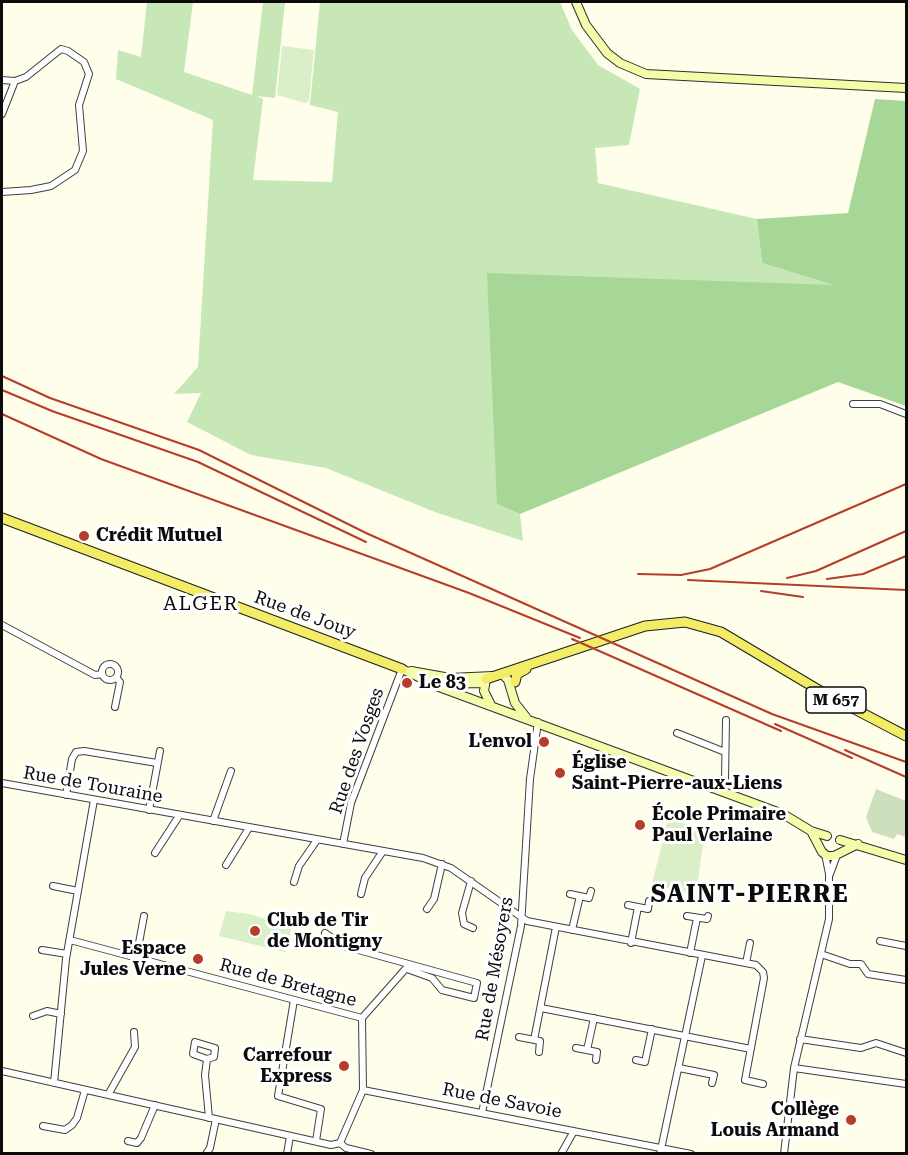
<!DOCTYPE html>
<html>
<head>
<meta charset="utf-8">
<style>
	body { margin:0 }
	#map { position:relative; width:908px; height:1155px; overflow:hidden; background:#fefeeb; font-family:"Roboto Serif",serif }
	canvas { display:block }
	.frame { position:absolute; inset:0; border:3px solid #0c0c0c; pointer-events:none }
</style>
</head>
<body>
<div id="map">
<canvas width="908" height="1155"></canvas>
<div class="frame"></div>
</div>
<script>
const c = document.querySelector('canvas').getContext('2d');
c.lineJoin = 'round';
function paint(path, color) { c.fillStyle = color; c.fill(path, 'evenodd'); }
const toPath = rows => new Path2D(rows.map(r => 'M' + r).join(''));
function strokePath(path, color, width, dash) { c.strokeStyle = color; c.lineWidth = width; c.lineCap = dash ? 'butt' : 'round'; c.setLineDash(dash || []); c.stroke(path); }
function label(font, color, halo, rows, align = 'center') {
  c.font = font + ' "Roboto Serif",serif'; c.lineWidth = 6; c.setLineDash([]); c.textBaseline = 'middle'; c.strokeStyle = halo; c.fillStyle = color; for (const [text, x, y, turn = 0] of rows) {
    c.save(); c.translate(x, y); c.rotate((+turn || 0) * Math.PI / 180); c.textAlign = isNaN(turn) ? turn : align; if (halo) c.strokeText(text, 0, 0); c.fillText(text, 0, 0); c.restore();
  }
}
paint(toPath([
	[147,2,193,2,184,72,252,95,263,2,285,2,275,98,256,96,263,99,253,180,332,182,338,112,310,105,320,2,560,2,572,30,598,65,640,89,629,145,595,148,598,183,757,219,762,263,836,286,497,504,520,514,523,541,435,512,326,468,251,455,187,422,201,393,174,394,198,367,213,120,116,79,118,50,141,57]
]), '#c7e7b7');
paint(toPath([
	[875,99,906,101,906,406,838,382,520,514,497,504,487,273,833,285,762,263,757,219,848,213]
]), '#a7d797');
paint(toPath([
	[876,789,906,801,906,837,897,834,894,839,872,832,866,817]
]), '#cedfbe');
paint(toPath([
	[282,46,314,50,309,101,305,103,277,95],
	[668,819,705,830,696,895,652,884],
	[226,911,249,914,292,927,285,952,219,936]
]), '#daeec8');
const minor = toPath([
	[2,80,15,81,26,77,61,49,68,51,84,62,89,74,79,105,83,151,75,170,51,186,31,190,2,192],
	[2,114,15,81],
	[853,404,880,404,906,414],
	[2,625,95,675,102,674],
	'102 672a8 8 0 1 1 16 0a8 8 0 1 1-16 0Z',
	[115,707,120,682,116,677],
	[677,733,725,752],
	[2,783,423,858,451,868,527,921,756,965,763,972,764,978,745,1080,763,1084],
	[722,791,725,780,726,720],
	[66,795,72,759,76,752,84,751,157,763],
	[149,810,160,751],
	[213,821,231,771],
	[343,844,351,803,402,669],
	[155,853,179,816],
	[226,865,249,828],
	[830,874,837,855],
	[471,881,462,913,464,924,473,928],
	[294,882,299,866,317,840],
	[53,886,78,891],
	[361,894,365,878,383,851],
	[570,894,589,898,591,891],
	[628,905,648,909,649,901],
	[427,909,434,899,442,864],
	[687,916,707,919,708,916],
	[572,930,580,896],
	[325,933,344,946,477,983,474,998,442,990,432,978,407,969],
	[70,940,362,1018,363,1090],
	[880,941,906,946],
	[631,943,638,907],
	[42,950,67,954],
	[690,953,697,918],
	[821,954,850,964,861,964,868,974,906,980],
	[136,959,144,916],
	[746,963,750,943],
	[294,1000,278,1096,321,1109,316,1141],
	[541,1008,751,1049],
	[33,1016,47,1011,61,1014],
	[362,1018,409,965],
	[519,1037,540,1041,539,1052],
	[800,1039,861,1048,876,1043,906,1053],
	[534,1040,556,927],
	[195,1042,215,1048,214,1057,207,1059,193,1054,195,1042],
	[576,1048,597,1052,596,1060],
	[587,1050,594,1018],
	[207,1059,205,1075,209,1118],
	[636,1060,645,1062,652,1029],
	[679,1068,714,1075,712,1083],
	[794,1068,906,1084],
	[2,1071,331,1145,340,1143,346,1148,371,1154],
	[54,1083,66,959,94,800],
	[108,1095,135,1047,134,1032],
	[482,1113,521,926,530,779,538,722],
	[43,1126,65,1130,72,1125,77,1118,85,1090],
	[128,1141,137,1143,141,1138,155,1105],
	[340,1143,363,1090,691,1154],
	[206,1154,210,1148,216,1119],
	[287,1154,290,1136],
	[561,1154,574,1131],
	[660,1154,702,956],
	[784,1154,794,1068,829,919,829,874,825,854]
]);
const secondary = toPath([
	[576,2,586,25,607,53,620,63,646,74,906,88],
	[402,669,439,687,783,814,811,831,827,836],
	[411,671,450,678,493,676],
	[502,674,508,680,515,703,526,717],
	[486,679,484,691,491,705],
	[443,684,481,683,486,679],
	[811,831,822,852,827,856,834,856,858,844],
	[840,840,906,860]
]);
const primary = toPath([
	[2,518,402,669],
	[486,679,645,626,685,622,721,632,822,692,906,736],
	[515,682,517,674,526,669]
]);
strokePath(minor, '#3f3f3f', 8);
strokePath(secondary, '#2e2e2e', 10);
strokePath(primary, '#1d1d1d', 11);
strokePath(minor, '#fff', 6);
strokePath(secondary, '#f5fca9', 8);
strokePath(primary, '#f3ec66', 9);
strokePath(toPath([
	[2,376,50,398,199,450,366,533,772,714,906,762],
	[2,390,52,411,198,462,366,542],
	[2,414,101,459,469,593,580,638],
	[638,574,681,575,710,569,906,484],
	[787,578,816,571,906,531],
	[827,579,863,574,906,556],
	[688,580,906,590],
	[761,591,803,597],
	[572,639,781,731],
	[775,724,852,758],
	[845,750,906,777]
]), '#b63d29', 2);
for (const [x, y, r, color] of [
	[84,536,6,"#b63d29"],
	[407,683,6,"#b63d29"],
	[544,742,6,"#b63d29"],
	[560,773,6,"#b63d29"],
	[640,825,6,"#b63d29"],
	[255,931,6,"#b63d29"],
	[198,959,6,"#b63d29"],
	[344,1066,6,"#b63d29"],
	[851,1120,6,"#b63d29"]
]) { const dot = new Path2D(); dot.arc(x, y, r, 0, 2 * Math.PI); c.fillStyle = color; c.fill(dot); strokePath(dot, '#fff', 2); }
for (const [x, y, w] of [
	[836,700,60]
]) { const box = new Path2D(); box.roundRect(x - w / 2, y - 13, w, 26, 4.5); c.fillStyle = '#fff'; c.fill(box); strokePath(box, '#0c0c0c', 1.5); }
label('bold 16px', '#0c0c0c', null, [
	["M 657",836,700]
]);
label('bold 18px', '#0c0c0c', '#fff', [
	["Crédit Mutuel",96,536],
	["Le 83",419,683],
	["L'envol",532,742,"right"],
	["Église",572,763],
	["Saint-Pierre-aux-Liens",572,784],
	["École Primaire",652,815],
	["Paul Verlaine",652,836],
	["Club de Tir",267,921],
	["de Montigny",267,942],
	["Espace",186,949,"right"],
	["Jules Verne",186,970,"right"],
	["Carrefour",332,1056,"right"],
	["Express",332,1077,"right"],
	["Collège",839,1110,"right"],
	["Louis Armand",839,1131,"right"]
], 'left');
label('18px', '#0c0c0c', '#fff', [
	["Rue de Jouy",305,615,20],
	["Rue des Vosges",357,751,-71],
	["Rue de Touraine",93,785,10],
	["Rue de Mésoyers",495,969,-80],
	["Rue de Bretagne",288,983,15],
	["Rue de Savoie",502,1101,11]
]);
c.letterSpacing = '1.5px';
label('20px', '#0c0c0c', '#fff', [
	["ALGER",201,604]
]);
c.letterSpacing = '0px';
c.letterSpacing = '1.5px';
label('bold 24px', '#0c0c0c', '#fff', [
	["SAINT-PIERRE",750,895]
]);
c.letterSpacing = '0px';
</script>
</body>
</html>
